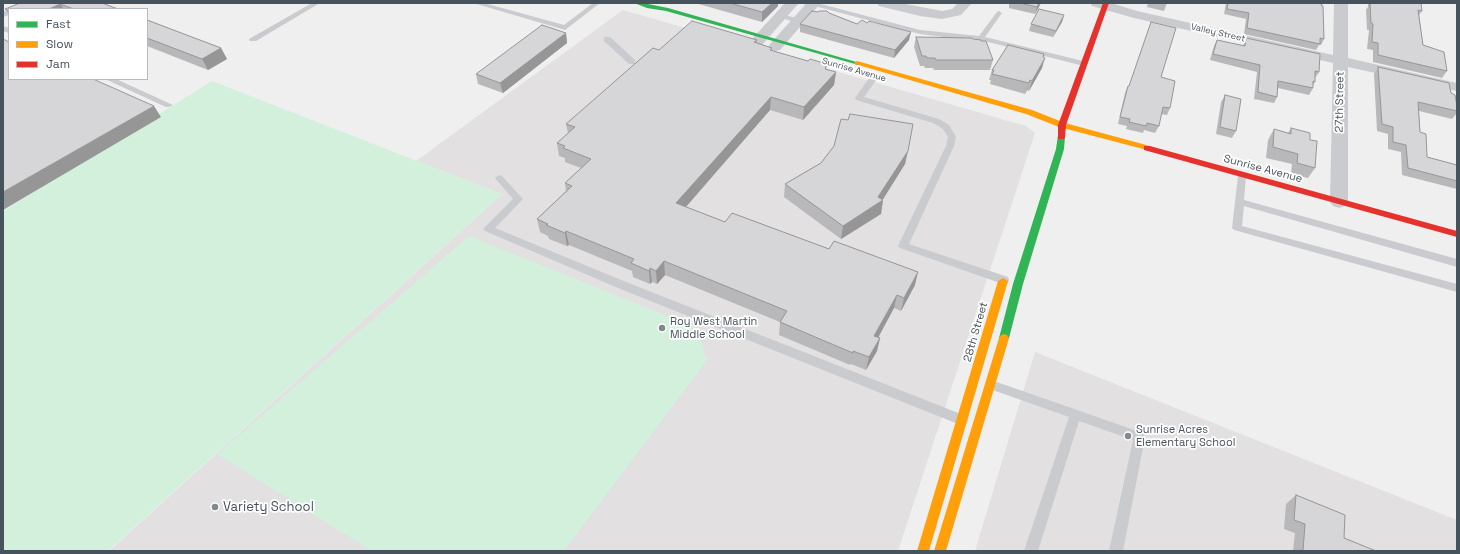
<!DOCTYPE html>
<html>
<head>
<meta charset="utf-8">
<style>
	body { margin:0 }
	#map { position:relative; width:1460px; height:554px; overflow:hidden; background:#f0efef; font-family:"Space Grotesk",sans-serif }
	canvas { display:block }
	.frame { position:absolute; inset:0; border:4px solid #46525c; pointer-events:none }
	.legend { position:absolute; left:8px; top:8px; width:140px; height:72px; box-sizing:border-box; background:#fff; border:1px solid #b5babe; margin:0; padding:5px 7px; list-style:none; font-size:12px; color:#46525c }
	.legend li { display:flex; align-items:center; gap:8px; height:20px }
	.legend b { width:20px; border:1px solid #b5babe }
</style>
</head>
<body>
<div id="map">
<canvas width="1460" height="554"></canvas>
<div class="frame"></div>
<ul class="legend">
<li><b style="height:5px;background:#30b455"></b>Fast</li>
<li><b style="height:5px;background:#ff9f0a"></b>Slow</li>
<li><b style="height:5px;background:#e5322d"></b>Jam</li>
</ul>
</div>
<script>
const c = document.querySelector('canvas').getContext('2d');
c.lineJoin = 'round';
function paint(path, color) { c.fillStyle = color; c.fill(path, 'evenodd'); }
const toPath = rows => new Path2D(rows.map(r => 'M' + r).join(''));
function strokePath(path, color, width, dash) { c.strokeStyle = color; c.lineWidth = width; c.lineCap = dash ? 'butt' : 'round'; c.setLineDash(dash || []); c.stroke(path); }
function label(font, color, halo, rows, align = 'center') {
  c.font = font + ' "Space Grotesk",sans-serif'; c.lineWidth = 3.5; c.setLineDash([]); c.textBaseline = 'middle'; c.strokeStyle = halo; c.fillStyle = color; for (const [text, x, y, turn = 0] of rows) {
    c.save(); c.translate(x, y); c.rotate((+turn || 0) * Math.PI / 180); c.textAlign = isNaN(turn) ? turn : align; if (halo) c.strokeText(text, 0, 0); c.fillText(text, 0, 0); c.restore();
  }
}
paint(toPath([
	[623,10,1026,126,1035,133,898,551,109,551,502,194,416,161],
	[1035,352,1457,520,1457,551,975,551]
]), '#e2e0e1');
paint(toPath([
	[212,81,502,194,108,551,3,551,3,211],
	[469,236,697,328,707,360,564,551,372,551,217,454]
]), '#d3f0dd');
paint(toPath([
	[312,3,320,3,256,41,250,41,249,39,312,3],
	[473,3,484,3,564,25,593,3,600,3,565,30,473,3],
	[810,3,817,3,920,30,979,36,997,12,999,11,1002,13,985,37,1087,62,1088,64,1084,66,972,38,951,38,920,34,811,5,810,3],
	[9,10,9,15,3,17,3,12,9,10],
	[780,14,801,19,802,21,798,23,778,17,776,16,780,14],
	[3,26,9,28,9,33,3,31,3,26],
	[604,37,610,37,635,60,635,64,629,64,604,41,604,37],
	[872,74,875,74,879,76,864,97,939,119,949,125,956,137,954,146,909,244,1008,277,1009,280,1008,283,1000,283,900,248,898,246,946,146,948,137,943,129,933,123,856,100,855,98,872,74],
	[105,79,116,79,173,105,169,107,166,107,105,79],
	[1242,173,1246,176,1244,200,1457,259,1457,267,1244,206,1242,226,1457,284,1457,292,1234,230,1232,228,1238,176,1242,173],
	[499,175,502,176,523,199,495,228,626,282,966,416,968,420,966,424,962,425,958,424,618,288,485,231,483,229,513,199,495,178,499,175],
	[991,380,1143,433,1145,437,1123,551,1109,551,1133,440,1079,421,1038,551,1024,551,1069,417,987,388,985,385,987,382,991,380]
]), '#c9cbce');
paint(toPath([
	[785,3,799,3,762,45,757,46,752,45,750,42,752,39,785,3],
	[803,3,820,4,780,50,775,51,770,50,768,47,770,44,805,5,803,3],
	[877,3,900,3,942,11,952,9,958,3,972,3,961,15,942,19,920,16,879,6,877,3],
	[1090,3,1111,3,1137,11,1333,55,1334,3,1348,3,1348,58,1457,83,1457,91,1348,67,1348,202,1345,206,1339,208,1333,206,1330,202,1333,63,1134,18,1092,6,1090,3]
]), '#c9cbce');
paint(toPath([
	[634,3,643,3,668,8,860,63,857,65,855,64,666,11,647,8,634,3],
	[1058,135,1064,135,1065,137,1064,149,1023,284,1009,338,1007,341,1004,342,1001,341,999,338,1013,284,1056,149,1058,135]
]), '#30b455');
paint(toPath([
	[857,61,1032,110,1065,123,1150,146,1151,148,1147,150,1059,127,1026,114,855,64,854,63,857,61],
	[1003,278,1008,281,929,551,917,551,998,281,1003,278],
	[1004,334,1007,335,1009,338,946,551,934,551,999,338,1001,335,1004,334]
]), '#ff9f0a');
paint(toPath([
	[1103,3,1109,3,1066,125,1065,137,1064,139,1058,139,1058,125,1103,3],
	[1144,146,1150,146,1457,231,1457,237,1144,150,1144,146]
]), '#e5322d');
paint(toPath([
	[20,3,102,3,118,9,9,9,9,15,5,9],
	[695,3,778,3,778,6,762,22],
	[1009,3,1041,3,1035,14,1009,8],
	[1148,3,1167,3,1164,11,1147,7],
	[1226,3,1322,3,1324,39,1321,45,1319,45,1316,50,1244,34,1246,19,1224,14],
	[1368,3,1421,3,1422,11,1419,15,1423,45,1447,71,1442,78,1373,62,1373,50,1367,49,1369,30,1367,30,1366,10,1368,7],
	[818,12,829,13,857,24,909,40,894,58,800,32,800,24],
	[1064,15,1062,22,1053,37,1029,31,1031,24],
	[147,20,221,48,227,59,208,70,147,46],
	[1151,22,1161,77,1170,108,1167,115,1161,114,1159,126,1155,133,1144,130,1143,133,1126,129,1127,126,1118,124,1125,93,1128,86,1129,86],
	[566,33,567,43,503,93,478,84,476,74],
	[916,37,973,39,981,41,993,60,990,70,934,70,933,68,925,68,924,66,920,66,914,47],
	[1246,38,1319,72,1315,78,1315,82,1313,85,1313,88,1309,95,1278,88,1277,97,1274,103,1254,99,1257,72,1210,60,1214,46,1217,40,1243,46],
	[757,40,757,43,772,48,772,51,808,61,827,64,826,70,836,72,834,85,803,120,770,110,686,207,725,222,915,285,901,311,894,308,878,337,880,338,877,351,866,370,851,364,850,365,779,335,780,322,665,275,657,284,652,282,650,284,633,277,632,271,569,245,567,246,549,239,548,236,540,232,537,219,566,191,565,183,581,168,565,162,565,158,559,156,557,143,568,133,566,124,659,50],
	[1044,54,1042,68,1029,91,1027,90,1025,94,990,84,991,80,989,80,992,70],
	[1378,67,1451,93,1457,111,1457,113,1452,119,1419,111,1420,132,1427,157,1457,165,1457,189,1402,175,1401,152,1388,149,1388,134,1377,131,1374,74],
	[1225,95,1236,131,1232,138,1216,134,1221,102],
	[848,120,913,124,905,164,882,200,883,200,881,214,841,239,784,197,785,184,821,163,834,146],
	[1291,128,1310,140,1315,168,1308,178,1291,174,1292,164,1266,158,1268,140,1274,129,1288,133],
	[1296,495,1344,538,1376,551,1293,551,1295,533,1284,529,1286,504]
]), '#b8b8ba');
paint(toPath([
	[772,3,778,3,778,6,762,22,762,12],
	[1039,3,1041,3,1035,14,1037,7],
	[60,4,64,9,49,9],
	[1064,15,1062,22,1053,37],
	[911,32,909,40,894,58,895,50],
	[566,33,567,43,503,93,500,83],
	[221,48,227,59,208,70,202,59],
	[1045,58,1042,68,1029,91,1032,81],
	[836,72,834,85,803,120,804,107],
	[1030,80,1027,90,1025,94,1029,83],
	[771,97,770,110,677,217,676,203],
	[154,106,161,117,3,210,3,192],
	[908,151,905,164,882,201,883,200,881,214,841,239,843,226,878,197],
	[566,231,569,245,567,246,565,233],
	[664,261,665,275,657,284,656,271],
	[650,268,652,282,650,284,649,271],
	[918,272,915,285,901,311,904,298],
	[897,295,894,308,872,349,874,336],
	[880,338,877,351,866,370,869,357]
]), '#969697');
const building = toPath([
	[20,3,102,3,118,9,74,9,60,4,49,9,9,9,9,11,5,9,20,3],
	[730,3,772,3,762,12,730,3],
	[1020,3,1039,3,1037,7,1020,3],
	[1228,3,1322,3,1321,5,1323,6,1324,39,1320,38,1320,44,1247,28,1249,13,1227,9,1228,3],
	[1370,3,1421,3,1422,11,1418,10,1423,45,1444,52,1447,71,1378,55,1378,43,1372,42,1373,24,1371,23,1370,3],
	[1039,9,1064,15,1056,31,1031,24,1039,9],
	[812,11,818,12,819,11,827,11,829,13,857,24,862,20,867,23,869,21,911,32,895,50,800,24,812,11],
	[147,20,221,48,202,59,147,38,147,20],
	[692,21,757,40,754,42,772,48,770,50,808,61,810,59,827,64,825,69,836,72,804,107,771,97,676,203,725,222,732,213,829,249,834,241,918,272,904,298,897,295,874,336,880,338,869,357,853,351,853,353,780,322,787,311,664,261,656,271,650,268,649,271,631,263,634,259,566,231,565,233,546,225,548,224,537,219,572,186,565,183,591,159,563,148,565,146,557,143,575,127,566,124,653,48,659,50,692,21],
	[1151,22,1176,28,1161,77,1175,81,1170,108,1163,107,1159,126,1147,123,1146,126,1129,122,1130,119,1120,117,1128,86,1129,86,1151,22],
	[542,25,566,33,500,83,476,74,542,25],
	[916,37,972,38,973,39,981,40,981,41,986,41,993,60,936,60,935,58,927,58,926,56,922,56,916,37],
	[1246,38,1320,54,1319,72,1315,71,1315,82,1313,81,1313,88,1278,81,1277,97,1258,92,1260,65,1213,54,1217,40,1245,46,1246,38],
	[3,39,9,42,9,79,93,79,154,106,3,192,3,39],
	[1008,45,1044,54,1043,57,1045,58,1032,81,1030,80,1029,83,992,74,994,70,992,70,1008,45],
	[1378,67,1449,83,1451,93,1455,95,1457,106,1457,111,1418,102,1420,132,1426,134,1427,157,1457,165,1457,181,1408,168,1406,145,1393,142,1393,127,1382,124,1378,67],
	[1225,95,1241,99,1236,131,1220,127,1225,95],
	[850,114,913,124,908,151,878,197,883,200,843,226,785,184,821,163,834,146,841,119,848,120,850,114],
	[1291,128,1310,133,1310,140,1317,141,1315,168,1297,163,1298,154,1273,147,1274,129,1291,134,1291,128],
	[1296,495,1345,515,1344,538,1376,551,1303,551,1305,524,1294,520,1296,495]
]);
paint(building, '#d6d6d8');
strokePath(building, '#969697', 1);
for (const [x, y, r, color] of [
	[662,328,4,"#82898f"],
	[1128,436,4,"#82898f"],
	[215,507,4,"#82898f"]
]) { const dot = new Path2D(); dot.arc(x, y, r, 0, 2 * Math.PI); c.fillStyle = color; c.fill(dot); strokePath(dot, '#fff', 1.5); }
label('9px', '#46525c', '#fff', [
	["Valley Street",1218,33,13],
	["Sunrise Avenue",854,70,16]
]);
label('11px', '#46525c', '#fff', [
	["27th Street",1340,102,-89],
	["Sunrise Avenue",1263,169,15],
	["28th Street",976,332,-74]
]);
label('11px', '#46525c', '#fff', [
	["Roy West Martin",670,322],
	["Middle School",670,335],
	["Sunrise Acres",1136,430],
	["Elementary School",1136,443]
], 'left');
label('13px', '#46525c', '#fff', [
	["Variety School",223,507]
], 'left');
</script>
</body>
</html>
